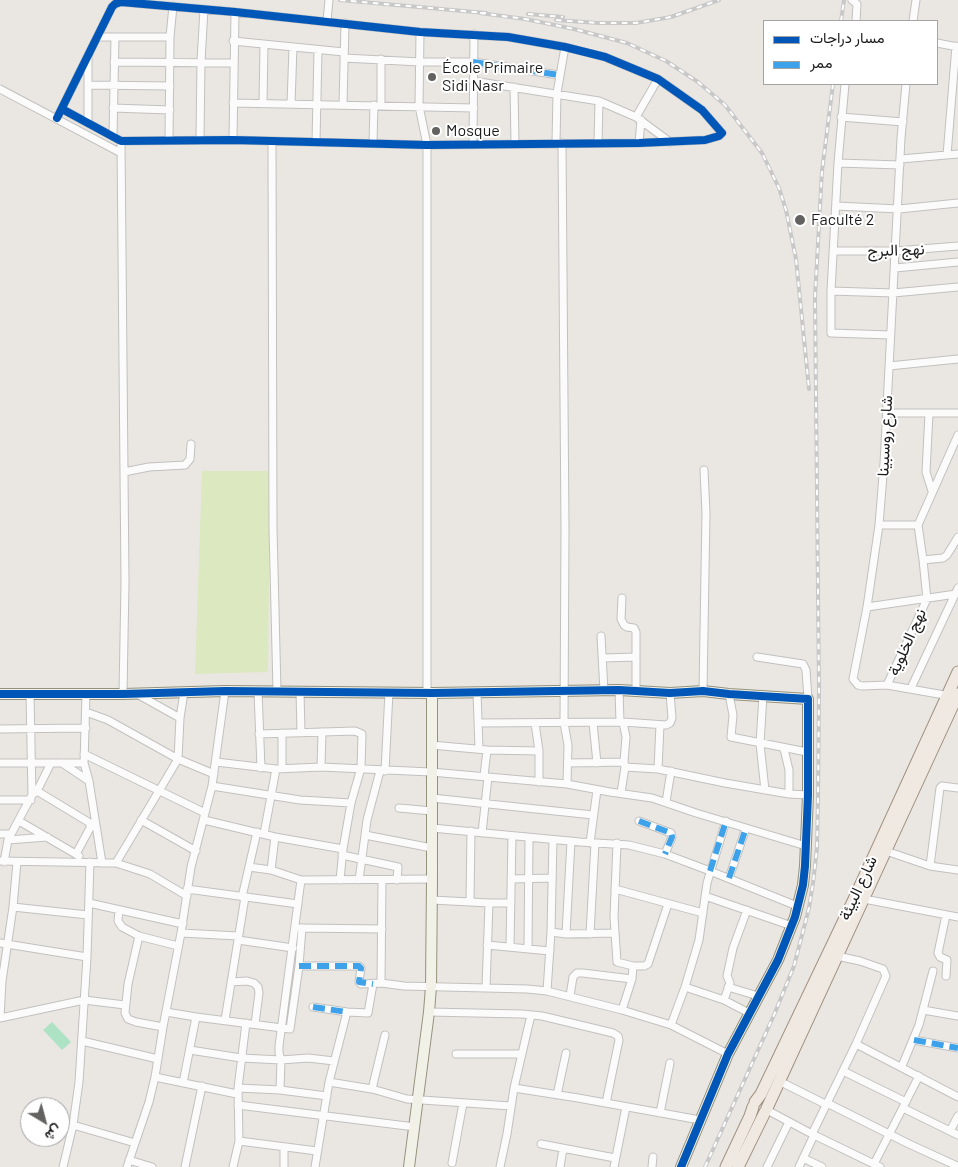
<!DOCTYPE html>
<html>
<head>
<meta charset="utf-8">
<style>
	body { margin:0 }
	#map { position:relative; width:958px; height:1167px; overflow:hidden; background:#eae7e3; font-family:Barlow,Vazirmatn,sans-serif }
	canvas { display:block }
	.legend { position:absolute; left:763px; top:20px; width:175px; height:65px; box-sizing:border-box; background:#fff; border:1px solid #a4a4a4; margin:0; padding:6px 9px; list-style:none; font-size:15px; color:#1b1b1b }
	.legend li { display:flex; align-items:center; gap:10px; height:25px }
	.legend b { width:25px; border:1px solid #a4a4a4 }
	.north { position:absolute; left:20px; top:1097px; width:50px; height:50px; box-sizing:border-box; background:#fff; border:1px solid #a4a4a4; border-radius:50%; rotate:143deg; font-size:14px; font-weight:700; line-height:20px; text-align:center; color:#1b1b1b }
	.north::after { content:''; display:block; margin:auto; width:18px; height:22px; background:#636261; clip-path:polygon(50% 0,100% 100%,50% 72%,0 100%) }
</style>
</head>
<body>
<div id="map">
<canvas width="958" height="1167"></canvas>
<ul class="legend">
<li><b style="height:6px;background:#0057b8"></b>مسار دراجات</li>
<li><b style="height:6px;background:#3da2ea"></b>ممر</li>
</ul>
<div class="north">ش</div>
</div>
<script>
const c = document.querySelector('canvas').getContext('2d');
c.lineJoin = 'round';
function paint(path, color) { c.fillStyle = color; c.fill(path, 'evenodd'); }
const toPath = rows => new Path2D(rows.map(r => 'M' + r).join(''));
function strokePath(path, color, width, dash) { c.strokeStyle = color; c.lineWidth = width; c.lineCap = dash ? 'butt' : 'round'; c.setLineDash(dash || []); c.stroke(path); }
function label(font, color, halo, rows, align = 'center') {
  c.font = font + ' Barlow,Vazirmatn,sans-serif'; c.lineWidth = 4; c.setLineDash([]); c.textBaseline = 'middle'; c.strokeStyle = halo; c.fillStyle = color; for (const [text, x, y, turn = 0] of rows) {
    c.save(); c.translate(x, y); c.rotate((+turn || 0) * Math.PI / 180); c.textAlign = isNaN(turn) ? turn : align; if (halo) c.strokeText(text, 0, 0); c.fillText(text, 0, 0); c.restore();
  }
}
paint(toPath([
	[202,471,270,471,268,672,195,674]
]), '#dbe8c0');
paint(toPath([
	[52,1022,71,1042,62,1050,43,1030]
]), '#aee2c4');
const street = toPath([
	[852,0,857,4,856,21],
	[327,21,329,0],
	[913,21,916,0],
	[420,32,419,106,427,145,427,693],
	[97,37,170,37],
	[233,41,344,52],
	[937,43,958,47],
	[88,58,88,123],
	[344,58,420,62,473,62,559,75],
	[114,62,233,63],
	[473,81,599,101,636,117,670,142],
	[845,84,838,163,831,291,831,333,890,335],
	[906,84,901,138,884,463,879,525,867,607,853,679,858,685,862,686,887,685,950,696],
	[88,85,170,86],
	[514,87,515,143],
	[0,89,121,153],
	[233,103,474,108],
	[263,103,264,45],
	[291,104,293,47],
	[343,105,345,23],
	[381,105,381,59],
	[113,108,170,110],
	[636,117,658,79],
	[841,117,903,122],
	[57,118,112,7,115,4,121,2,235,12,420,32,508,37,565,47,605,57,658,79,702,110,722,133,719,136,705,140,639,143,427,145,233,140,121,141,62,109],
	[113,136,115,37],
	[169,140,170,37,173,6],
	[200,140,201,61,204,9],
	[233,140,235,12],
	[121,141,125,583,123,694],
	[272,142,273,528,277,691],
	[316,142,318,50],
	[373,143,374,105],
	[556,143,557,93,565,47],
	[562,143,565,529,564,723,568,745,567,784],
	[598,143,599,101],
	[639,143,641,120],
	[473,144,474,34],
	[947,155,956,46],
	[901,159,958,154],
	[838,163,900,165],
	[836,206,899,209,958,203],
	[833,251,896,251,958,246],
	[895,268,958,262],
	[831,291,893,293,958,287],
	[889,366,958,359],
	[887,413,958,413],
	[929,414,926,472,932,491],
	[124,472,149,467,185,465,190,459,191,444],
	[879,525,918,525],
	[918,525,958,435],
	[923,560,943,558,947,555,958,537],
	[622,598,621,619,624,625,627,627,634,628,636,632,636,691],
	[867,607,956,594],
	[601,636,604,691],
	[757,657,803,664,806,670,808,699],
	[603,658,636,657],
	[887,685,927,599,923,560,918,525],
	[911,688,958,588],
	[619,690,620,722],
	[258,691,261,768],
	[300,691,301,733],
	[703,691,706,513,704,470],
	[477,692,479,749],
	[30,694,32,795],
	[86,694,84,763,89,781,102,863],
	[137,694,180,718],
	[729,694,733,715,731,737,807,752],
	[763,695,760,744,765,790],
	[86,712,108,720,178,759,214,774],
	[478,723,623,722,666,725,670,723,672,718,670,693],
	[535,723,539,751,539,782],
	[593,723,597,763],
	[0,729,86,728],
	[282,733,282,768],
	[259,734,355,731,362,734,361,768,351,803,343,849,340,880],
	[431,745,487,750,539,751],
	[784,749,789,770,789,794],
	[84,754,205,813],
	[216,762,276,769,321,767,431,772,567,784,610,792,652,798,696,813,806,846],
	[0,763,84,763],
	[62,763,89,781],
	[568,763,624,762,626,737,623,722],
	[321,767,322,732],
	[625,767,658,769,725,783,789,794,808,795],
	[658,769,660,725],
	[385,771,389,692],
	[484,776,487,750],
	[212,786,300,800,351,803],
	[37,791,90,823,90,828,76,854],
	[621,793,625,767,624,762],
	[432,798,593,815],
	[0,800,31,800],
	[666,802,671,771],
	[399,808,432,811],
	[141,820,196,851],
	[204,820,275,837,343,849],
	[19,821,79,856],
	[639,821,671,833,672,837,665,854],
	[432,828,580,842,629,845,665,854,710,871,797,906],
	[482,833,488,777],
	[0,834,11,834],
	[264,834,276,769],
	[365,835,432,848],
	[8,840,47,837],
	[590,843,597,790],
	[617,843,614,917,617,962,633,966,644,966,648,964,668,904],
	[886,851,930,866,958,870],
	[342,855,398,867,397,880],
	[0,861,116,863,150,874,187,896],
	[4,862,8,840,32,795,37,791,51,763],
	[116,863,178,759,180,718,184,692],
	[930,866,940,788,942,786,958,788],
	[249,867,271,870,301,880,432,879],
	[271,870,275,837],
	[729,878,746,828],
	[511,879,552,878],
	[359,880,367,820,380,771],
	[187,889,298,904],
	[615,889,703,913],
	[705,896,792,926],
	[242,897,257,832],
	[864,899,958,917],
	[432,900,489,903,511,903],
	[470,901,471,831],
	[89,903,183,924],
	[13,907,88,915],
	[119,910,118,921,122,927,139,936,178,946],
	[946,915,938,953,940,957,947,960,946,976],
	[300,928,382,929],
	[551,932,566,934,615,933],
	[181,933,238,936],
	[566,934,571,841],
	[590,934,595,843],
	[139,936,128,984,125,1013,128,1019,136,1022,163,1027],
	[238,940,293,948],
	[0,943,87,957],
	[487,945,550,951],
	[510,946,512,836],
	[528,948,529,838],
	[299,966,359,966,361,968,359,982,361,984,381,983,404,986,527,989,547,991,622,1010,671,1025,728,1054],
	[231,982,247,981,254,983,258,987,259,993,255,1024],
	[381,983,382,880],
	[685,987,724,1000,749,1013],
	[728,987,758,996],
	[486,988,489,903],
	[547,991,551,932,553,840],
	[570,996,573,977,577,973,583,973,632,979],
	[724,1000,730,983,727,976,733,948,747,910],
	[313,1007,347,1012],
	[622,1010,632,979,633,966],
	[923,1010,958,1016],
	[166,1012,196,1017,290,1029,299,966,302,928],
	[429,1012,522,1014,542,1016,613,1033,618,1036,619,1040,606,1103],
	[0,1018,2,981,13,907,17,862],
	[0,1018,84,1000,125,1005],
	[225,1020,245,897],
	[671,1025,685,987,699,940,707,883,726,821],
	[914,1040,958,1048],
	[82,1041,158,1059],
	[856,1044,958,1097],
	[190,1050,241,1058,281,1060,308,1058,334,1061],
	[456,1054,522,1054],
	[902,1066,919,1025,933,971],
	[843,1071,906,1102],
	[155,1077,237,1094],
	[779,1081,827,1105],
	[329,1082,372,1089,407,1099,511,1106],
	[183,1083,196,1017],
	[238,1088,280,1090,327,1096],
	[514,1088,578,1098,700,1120],
	[372,1089,385,1035],
	[280,1090,281,1060,279,1053,279,1046,301,880],
	[557,1095,566,1053],
	[827,1103,909,1144,957,1166],
	[238,1105,415,1127],
	[903,1108,958,1135],
	[767,1110,812,1134,880,1167],
	[660,1113,670,1063],
	[73,1125,135,1143],
	[950,1131,958,1116],
	[812,1134,856,1044,886,976,883,969,860,961,837,956],
	[239,1141,317,1151],
	[541,1144,615,1158],
	[803,1158,822,1167],
	[129,1160,152,1167],
	[452,1163,463,1103],
	[874,1164,919,1076],
	[63,1167,73,1125,79,1082,87,957,90,862],
	[127,1167,149,1102,155,1077,163,1027,181,933,191,867,212,786,225,691],
	[185,1167,202,1086],
	[233,1167,239,1141,238,1088,246,1023],
	[284,1167,284,1148],
	[315,1167,329,1082,347,1012,368,1013,373,984],
	[500,1167,507,1134,514,1088,531,1015],
	[560,1167,563,1149],
	[614,1167,626,1107],
	[652,1167,653,1157],
	[767,1167,789,1122],
	[799,1167,814,1135]
]);
const secondary = toPath([
	[0,694,123,694,225,691,432,693,619,690,670,693,703,691,729,694,808,699,808,795,805,866,803,885,795,917,778,960,728,1054,681,1167],
	[409,1167,429,1012,431,987,432,879,432,693]
]);
const primary = toPath([
	[755,1102,761,1094,855,897,958,672],
	[767,1108,958,694],
	[726,1167,750,1116,753,1107],
	[738,1167,765,1112]
]);
strokePath(street, '#c2c1bf', 9);
strokePath(secondary, '#94927c', 12);
strokePath(primary, '#a09180', 13);
strokePath(street, '#fcfbfb', 7);
strokePath(secondary, '#f2f1e8', 10);
strokePath(primary, '#f0e9e2', 11);
const rail = toPath([
	[340,0,486,13],
	[480,13,525,19,574,29,627,43,666,61,698,82,725,105,762,153,779,188,786,210,796,259,809,389],
	[528,14,563,17],
	[556,20,598,23,636,23,671,17,719,0],
	[841,21,844,0],
	[705,1167,774,1015,794,966,809,908,813,883,817,848,818,799,819,690,815,297,822,171,833,84]
]);
strokePath(rail, '#c9c8c8', 4);
strokePath(rail, '#fff', 2, [5.5]);
strokePath(toPath([
	[473,62,559,75],
	[639,821,671,833,672,837,665,854],
	[710,871,726,821],
	[729,878,746,828],
	[299,966,359,966,361,968,359,982,373,984],
	[313,1007,347,1012],
	[914,1040,958,1048]
]), '#3da2ea', 6, [12, 6]);
strokePath(toPath([
	[57,118,112,7,115,4,121,2,235,12,420,32,508,37,565,47,605,57,658,79,702,110,722,133,719,136,705,140,639,143,427,145,233,140,121,141,62,109],
	[0,694,123,694,225,691,432,693,619,690,670,693,703,691,729,694,808,699,808,795,805,866,803,885,795,917,778,960,728,1054,681,1167]
]), '#0057b8', 8);
for (const [x, y, r, color] of [
	[432,77,5,"#636261"],
	[436,131,5,"#636261"],
	[800,220,6,"#636261"]
]) { const dot = new Path2D(); dot.arc(x, y, r, 0, 2 * Math.PI); c.fillStyle = color; c.fill(dot); strokePath(dot, '#fff', 2); }
label('16px', '#1b1b1b', '#fff', [
	["École Primaire",442,68],
	["Sidi Nasr",442,86],
	["Mosque",446,131],
	["Faculté 2",811,220]
], 'left');
label('16px', '#1b1b1b', '#fff', [
	["نهج البرج",896,250,-2],
	["شارع روسبينا",885,436,-87],
	["نهج الخلوية",907,642,-66],
	["شارع البيئة",858,888,-65]
]);
</script>
</body>
</html>
